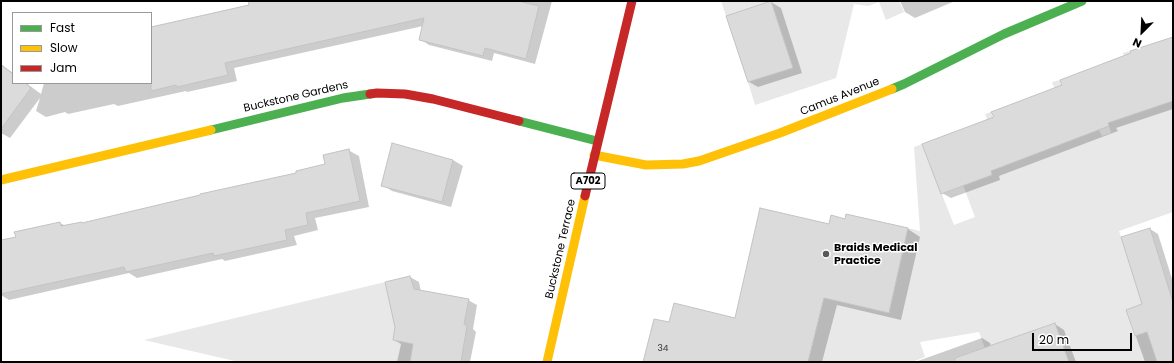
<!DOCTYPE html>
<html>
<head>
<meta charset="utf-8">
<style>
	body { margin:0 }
	#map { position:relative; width:1174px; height:363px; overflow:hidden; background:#fff; font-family:Poppins,sans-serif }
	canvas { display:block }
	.frame { position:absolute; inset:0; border:2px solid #000; pointer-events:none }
	.legend { position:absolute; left:12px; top:12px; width:140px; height:72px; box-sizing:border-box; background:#fff; border:1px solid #999; margin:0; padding:5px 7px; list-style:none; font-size:12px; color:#000 }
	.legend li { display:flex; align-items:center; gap:8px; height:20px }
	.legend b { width:20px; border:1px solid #999 }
	.north { position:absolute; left:1122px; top:12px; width:40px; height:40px; -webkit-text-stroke:3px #fff; paint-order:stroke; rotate:204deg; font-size:11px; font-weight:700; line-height:16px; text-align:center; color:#000 }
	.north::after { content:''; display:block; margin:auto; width:14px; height:18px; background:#000; clip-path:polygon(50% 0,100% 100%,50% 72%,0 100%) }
	.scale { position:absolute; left:1032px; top:333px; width:100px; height:18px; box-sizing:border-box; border:2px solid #000; border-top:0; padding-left:5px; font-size:12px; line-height:14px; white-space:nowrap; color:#000; -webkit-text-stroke:3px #fff; paint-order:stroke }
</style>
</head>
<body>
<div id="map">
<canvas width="1174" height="363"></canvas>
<div class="frame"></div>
<ul class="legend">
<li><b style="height:5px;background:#4caf50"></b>Fast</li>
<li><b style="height:5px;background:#ffc107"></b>Slow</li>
<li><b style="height:5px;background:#c62828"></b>Jam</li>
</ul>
<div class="north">N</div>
<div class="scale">20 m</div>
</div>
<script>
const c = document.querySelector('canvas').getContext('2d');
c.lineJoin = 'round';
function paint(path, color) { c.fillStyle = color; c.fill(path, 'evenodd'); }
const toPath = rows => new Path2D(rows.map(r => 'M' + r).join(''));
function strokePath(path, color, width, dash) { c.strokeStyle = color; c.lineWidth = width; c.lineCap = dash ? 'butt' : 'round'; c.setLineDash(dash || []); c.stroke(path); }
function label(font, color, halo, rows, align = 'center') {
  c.font = font + ' Poppins,sans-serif'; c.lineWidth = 3; c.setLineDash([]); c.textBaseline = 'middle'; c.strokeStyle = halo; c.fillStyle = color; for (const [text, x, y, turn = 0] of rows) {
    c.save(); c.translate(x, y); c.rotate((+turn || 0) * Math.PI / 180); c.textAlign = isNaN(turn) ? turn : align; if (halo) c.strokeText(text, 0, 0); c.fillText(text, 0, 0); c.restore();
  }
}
paint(toPath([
	[721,1,770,1,726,16],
	[771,1,899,1,904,12,886,20,879,2,868,6,854,4,836,78,755,105,748,82,793,67],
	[1130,51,1149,109,1173,101,1173,212,1119,231,1131,266,1148,302,1126,310,1134,336,1147,332,1157,361,1173,362,1069,362,1054,323,992,345,990,362,979,332,920,342,925,357,912,362,808,362,814,338,753,323,763,284,889,313,908,228,920,231,914,147,922,144,954,225,975,217,963,185,992,175,983,150,997,144,985,114,991,112,1011,163,1060,145,1065,115,1052,82,1060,80,1079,132,1097,126,1102,136,1111,133,1108,122,1130,113,1110,61,1124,56,1123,53],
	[385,282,396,322,393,340,413,344,410,362,239,362,144,340]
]), '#e8e8e8');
paint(toPath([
	[266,1,552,1,535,64,494,53,492,61,429,45,420,39,423,26,234,68,237,81,187,92,186,91,118,106,114,104,68,114,65,112,46,117,36,111,40,98,10,138,1,133,1,64,13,73,13,83,26,83,41,94,44,83,151,83,151,37,164,25],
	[900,1,955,1,915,18,905,12],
	[771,2,781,8,802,73,758,87,749,82],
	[1173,38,1173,109,1116,128,1118,131,999,176,1000,180,951,198,942,193,995,118,1063,86],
	[393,145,453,160,463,166,451,207,392,191,383,185],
	[348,150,359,156,369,207,315,218,318,230,294,236,297,245,225,261,222,259,137,278,129,273,9,300,1,295,1,241,17,237,60,223,66,226,83,224,297,174,327,165],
	[847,215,908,229,920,237,901,320,837,305,822,362,644,362,670,324,736,320,830,225,846,220],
	[1150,229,1158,234,1173,282,1173,362,1145,362,1127,311,1144,305],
	[410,277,419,282,421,292,468,300,477,305,473,329,476,332,470,362,397,362,401,344,394,340],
	[1055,324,1064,330,1076,362,999,362],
	[982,338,990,343,996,362,915,362]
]), '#0003');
const building = toPath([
	[248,1,518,1,539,6,526,59,485,48,483,56,419,40,424,18,225,63,228,75,177,87,176,85,151,91,151,27,249,5,248,1],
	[771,1,793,68,748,82,726,16,771,1],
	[1173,37,1173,101,1108,123,1109,126,991,171,992,175,941,194,922,144,994,117,991,112,1062,85,1060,80,1131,53,1130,51,1173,37],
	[1,65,13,74,13,83,25,83,31,88,1,129,1,65],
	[392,143,453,160,442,202,381,186,392,143],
	[349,149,360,201,306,213,308,225,285,230,287,240,214,256,213,253,126,272,124,267,1,294,1,240,16,237,14,232,60,222,61,226,82,222,82,223,200,195,200,194,296,173,296,171,325,164,323,155,349,149],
	[760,208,829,224,831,215,845,219,846,214,908,228,889,313,824,298,808,362,643,362,654,319,669,322,674,303,735,318,760,208],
	[1150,228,1173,302,1173,362,1157,362,1147,332,1135,336,1126,310,1142,304,1121,237,1150,228],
	[410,276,414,289,469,299,464,324,467,326,461,362,410,362,413,344,393,340,395,327,385,282,410,276],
	[1055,323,1069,362,955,362,955,358,1055,323]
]);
paint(building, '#dbdbdb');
strokePath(building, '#c3c3c3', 1);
strokePath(toPath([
	[892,89,904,84,1004,34,1082,1],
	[519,121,597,141],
	[211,130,343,98,370,94]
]), '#4caf50', 9);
strokePath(toPath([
	[594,155,646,165,683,164,699,161,780,133,892,89],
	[1,180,211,130],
	[547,362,585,196]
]), '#ffc107', 9);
strokePath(toPath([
	[370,94,377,93,405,94,433,99,519,121],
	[585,196,632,1]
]), '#c62828', 9);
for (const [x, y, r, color] of [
	[826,254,4,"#595959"]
]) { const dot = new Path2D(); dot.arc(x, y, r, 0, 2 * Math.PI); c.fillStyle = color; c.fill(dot); strokePath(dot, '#fff', 1.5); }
label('9px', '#373737', null, [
	["34",663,349]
]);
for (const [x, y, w] of [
	[588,181,34]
]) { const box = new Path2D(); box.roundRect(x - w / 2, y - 8, w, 16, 3); c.fillStyle = '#fff'; c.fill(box); strokePath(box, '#000', 1); }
label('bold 10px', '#000', null, [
	["A702",588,181]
]);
label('11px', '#000', '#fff', [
	["Buckstone Gardens",296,97,-13],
	["Camus Avenue",840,97,-22],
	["Buckstone Terrace",561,249,-77]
]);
label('bold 11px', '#000', '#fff', [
	["Braids Medical",834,248],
	["Practice",834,261]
], 'left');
</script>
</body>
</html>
